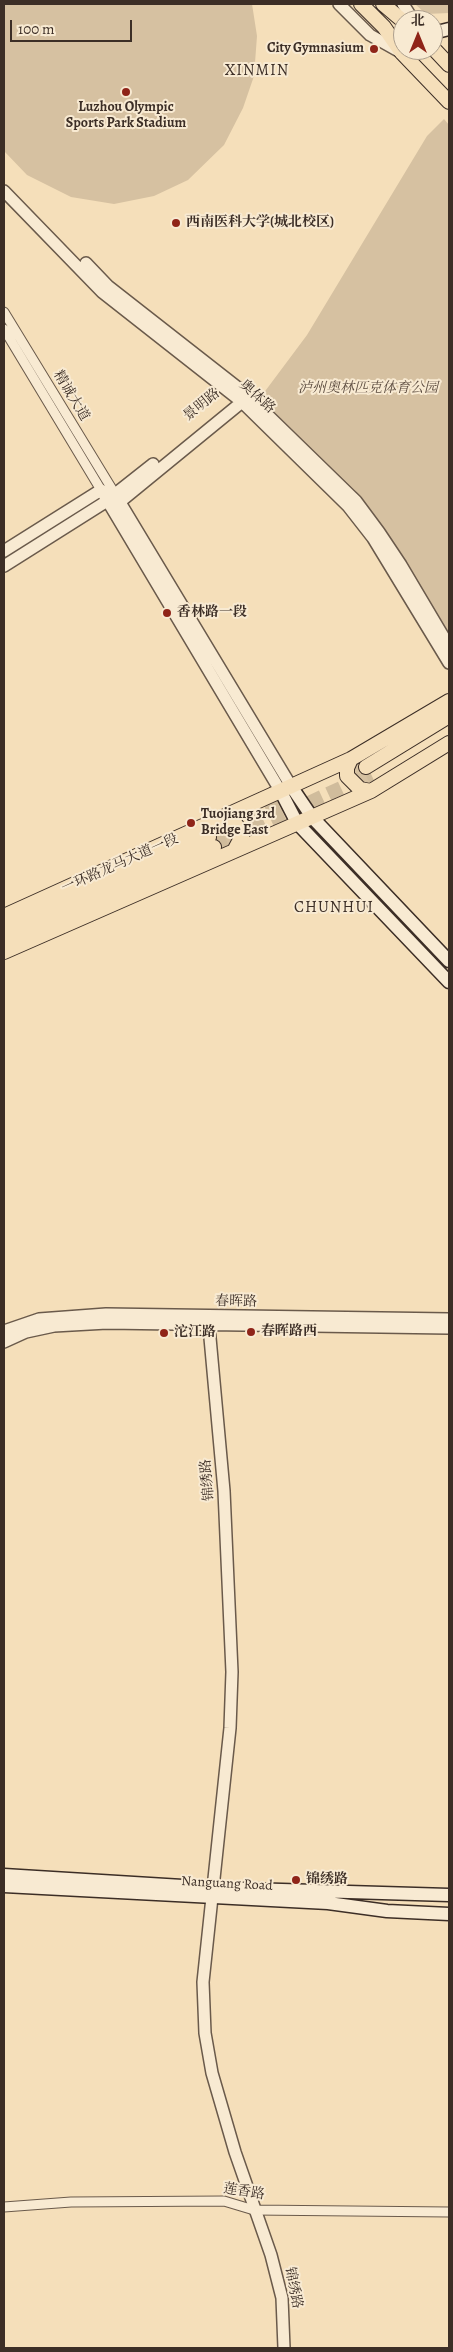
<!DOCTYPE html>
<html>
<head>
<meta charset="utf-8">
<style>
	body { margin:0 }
	#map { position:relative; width:453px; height:2352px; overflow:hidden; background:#f5dfba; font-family:Alegreya,"Noto Serif SC",serif }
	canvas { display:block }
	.frame { position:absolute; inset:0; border:5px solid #3c2e26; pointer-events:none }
	.north { position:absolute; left:393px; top:10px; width:50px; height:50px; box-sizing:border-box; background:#f8ead2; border:1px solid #ad9f8d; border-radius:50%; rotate:0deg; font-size:14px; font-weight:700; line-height:20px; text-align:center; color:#3c2e26 }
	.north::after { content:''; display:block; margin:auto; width:18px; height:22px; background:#8f2418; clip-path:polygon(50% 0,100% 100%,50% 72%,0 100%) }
	.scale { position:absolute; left:10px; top:20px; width:122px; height:22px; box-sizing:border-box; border:2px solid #3c2e26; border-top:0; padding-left:6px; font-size:15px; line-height:18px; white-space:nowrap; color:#3c2e26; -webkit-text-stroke:4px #f8ead2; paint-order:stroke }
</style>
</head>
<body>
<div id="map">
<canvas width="453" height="2352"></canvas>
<div class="frame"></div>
<div class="north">北</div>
<div class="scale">100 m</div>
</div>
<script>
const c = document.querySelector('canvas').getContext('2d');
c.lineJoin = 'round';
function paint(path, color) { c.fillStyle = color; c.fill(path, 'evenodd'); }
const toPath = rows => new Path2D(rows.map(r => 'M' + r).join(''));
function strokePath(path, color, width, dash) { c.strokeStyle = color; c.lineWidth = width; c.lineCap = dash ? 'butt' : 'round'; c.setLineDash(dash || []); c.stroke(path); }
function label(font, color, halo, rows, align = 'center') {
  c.font = font + ' Alegreya,"Noto Serif SC",serif'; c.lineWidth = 4; c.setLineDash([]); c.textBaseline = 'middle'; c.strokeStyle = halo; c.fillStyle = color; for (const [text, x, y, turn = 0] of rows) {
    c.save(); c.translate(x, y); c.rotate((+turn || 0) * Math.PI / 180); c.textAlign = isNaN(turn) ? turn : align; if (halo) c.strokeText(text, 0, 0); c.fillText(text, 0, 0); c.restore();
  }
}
paint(toPath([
	[4,4,252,4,257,36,254,76,243,108,224,145,188,180,154,196,114,204,71,197,27,175,4,151],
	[415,4,449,4,449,13,426,14],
	[444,119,449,125,449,633,404,558,355,490,260,398,307,335,427,136],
	[361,761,373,780,369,782,359,782,353,771,356,763],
	[222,827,231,829,235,836,229,847,217,852,210,832]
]), '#d6c1a1');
strokePath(toPath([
	[209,837,297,798],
	[214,847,371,774]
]), '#d0bc9c', 14, [14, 7]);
const minor = toPath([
	[4,312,115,494],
	[4,329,101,490],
	[4,2207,71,2202,224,2201,254,2210,449,2212]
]);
const tertiary = toPath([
	[339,4,370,35,402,53],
	[403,4,413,20],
	[4,191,102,292,242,402,348,506,373,538,449,663],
	[86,263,108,286,246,394,356,501,379,532,401,565,449,646],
	[101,490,281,792],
	[115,494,291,786],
	[115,494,153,464],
	[4,551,101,490,106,492],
	[4,566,107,501,121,501,242,402,245,396],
	[208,1316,224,1491,232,1672,230,1728,203,1982,205,2033,212,2073,235,2152,271,2255,282,2298,284,2348],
	[4,1331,39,1319,106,1314,449,1319],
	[4,1342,26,1332,54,1326,107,1323,449,1328]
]);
const secondary = toPath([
	[433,33,449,29],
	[291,786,312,817,449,961],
	[281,792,297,823,449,982],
	[4,1875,215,1888,449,1895],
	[4,1886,328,1903,387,1911,449,1914]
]);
const trunk = toPath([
	[361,4,384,27,402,53,449,102],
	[383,4,403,21],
	[433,48,449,65],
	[351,759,347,768,347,776,360,789,371,791],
	[366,767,449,716],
	[218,820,235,823,239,829,242,836,234,851],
	[4,916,351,759,449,701],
	[4,929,209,837],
	[4,939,214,847],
	[4,952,371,791,449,743]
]);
strokePath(minor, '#6a5a4b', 11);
strokePath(tertiary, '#6a5a4b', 14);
strokePath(secondary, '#3c2e26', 15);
strokePath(trunk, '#3c2e26', 16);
strokePath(minor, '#f8ead2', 9);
strokePath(tertiary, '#f8ead2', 11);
strokePath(secondary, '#f8ead2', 12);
strokePath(trunk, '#f5dfba', 14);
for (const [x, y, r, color] of [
	[374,49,5,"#8f2418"],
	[126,92,5,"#8f2418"],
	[176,223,5,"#8f2418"],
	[167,613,5,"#8f2418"],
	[191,823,5,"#8f2418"],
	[251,1332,5,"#8f2418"],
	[164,1333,5,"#8f2418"],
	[296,1880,5,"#8f2418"]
]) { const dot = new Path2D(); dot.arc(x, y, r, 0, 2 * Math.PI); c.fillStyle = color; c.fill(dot); strokePath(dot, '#f8ead2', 2); }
label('bold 14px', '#3c2e26', '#f8ead2', [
	["City Gymnasium",364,49,"right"],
	["Luzhou Olympic",126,108,"center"],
	["Sports Park Stadium",126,124,"center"],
	["西南医科大学(城北校区)",186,223],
	["香林路一段",177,613],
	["Tuojiang 3rd",201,815],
	["Bridge East",201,831],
	["春晖路西",261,1332],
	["沱江路",174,1333],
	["锦绣路",306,1880]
], 'left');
label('italic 14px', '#5b4b3f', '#f8ead2', [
	["泸州奥林匹克体育公园",368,389]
]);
label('14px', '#3c2e26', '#f8ead2', [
	["精诚大道",71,396,59],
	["奥体路",257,397,42],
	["景明路",202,405,-39],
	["一环路龙马大道一段",120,864,-24],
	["春晖路",236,1302,1],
	["锦绣路",208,1480,-95],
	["Nanguang Road",227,1884,3],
	["莲香路",244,2192,9],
	["锦绣路",293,2288,79]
]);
c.letterSpacing = '1px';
label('16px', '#3c2e26', '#f8ead2', [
	["XINMIN",257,71],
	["CHUNHUI",334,908]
]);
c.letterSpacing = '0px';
</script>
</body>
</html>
